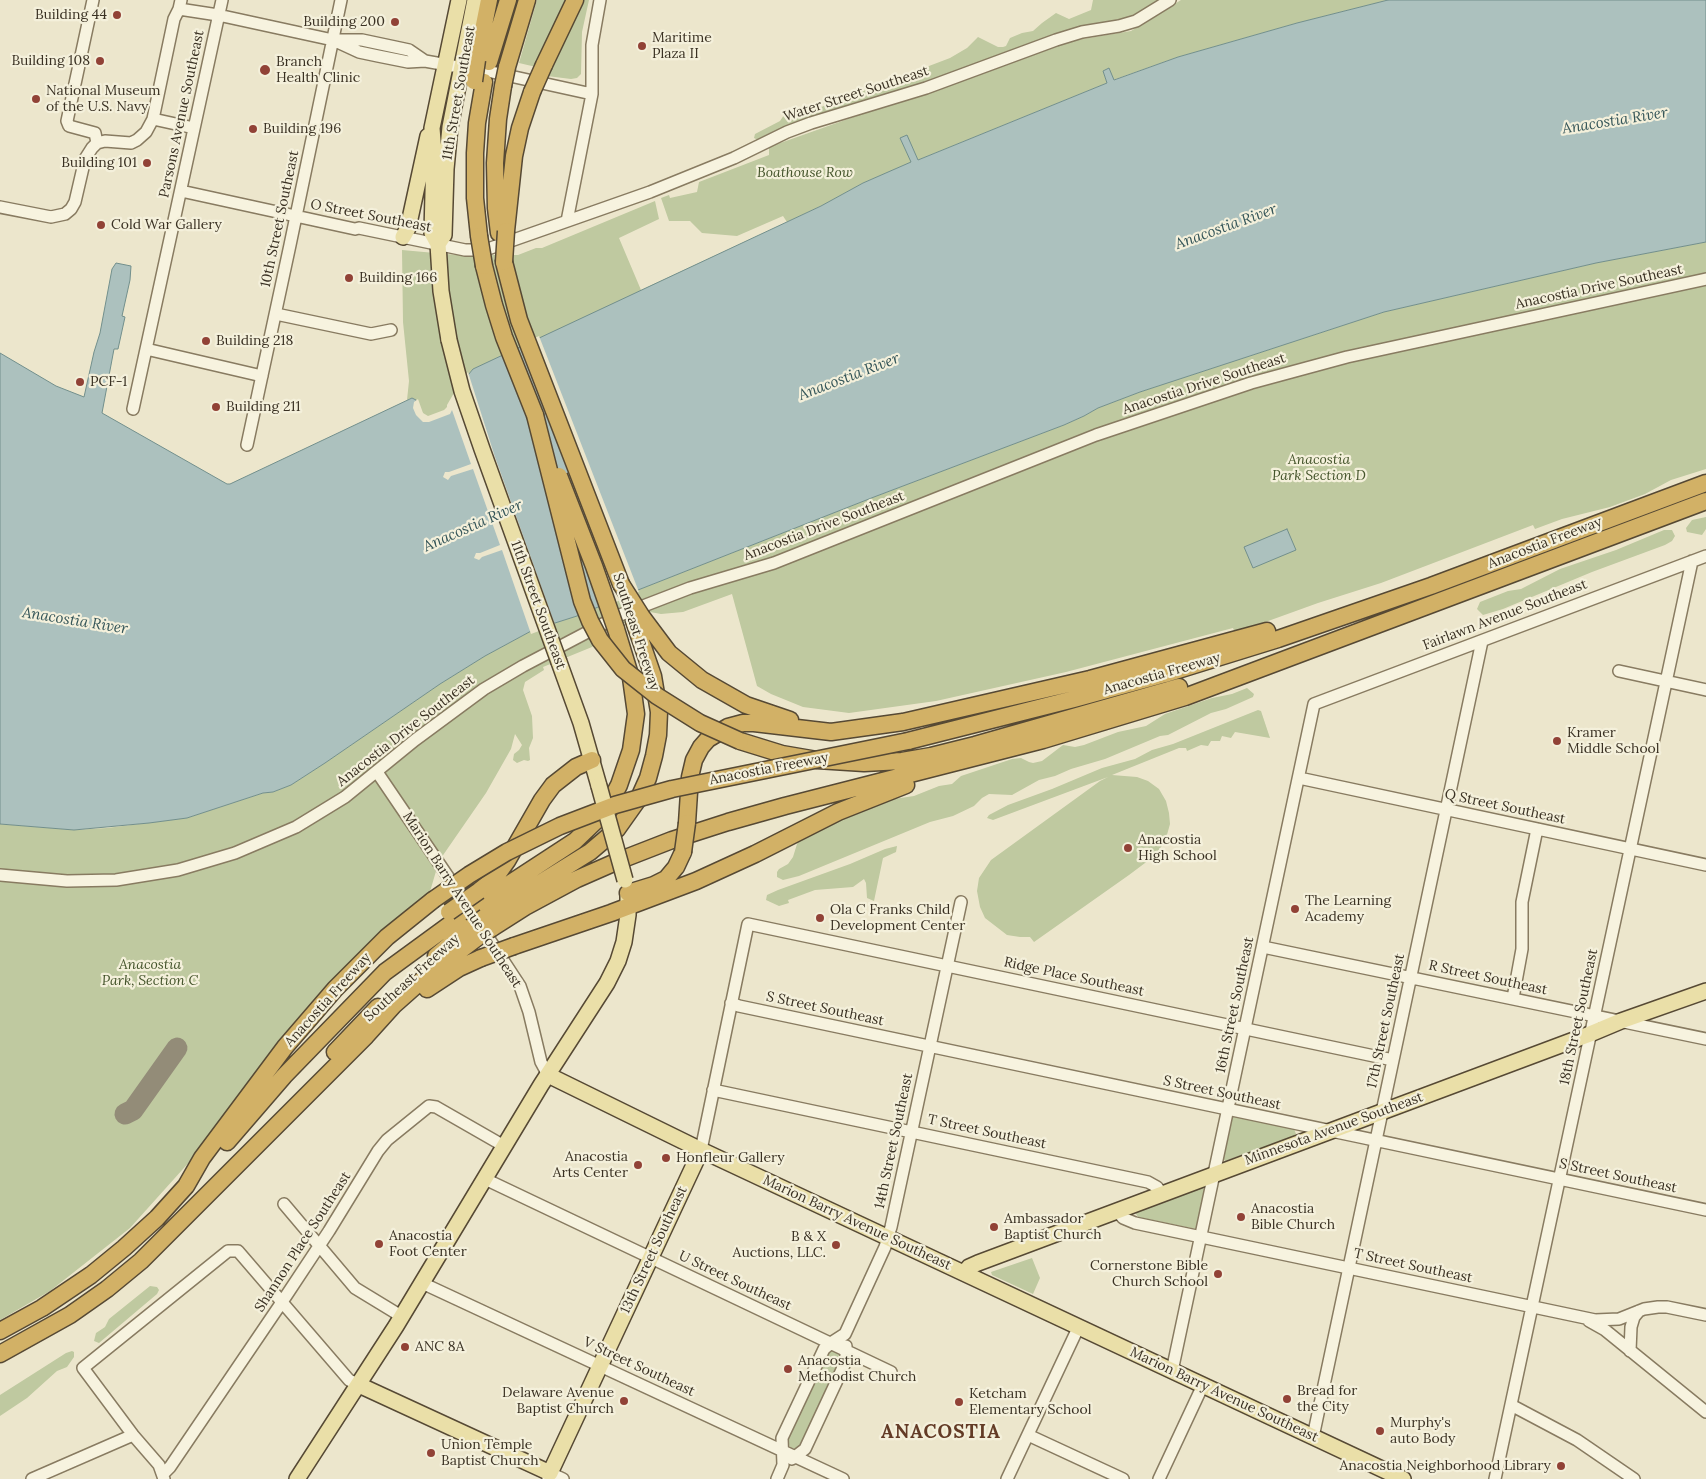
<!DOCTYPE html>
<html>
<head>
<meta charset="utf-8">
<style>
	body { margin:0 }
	canvas { display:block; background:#ece6cc }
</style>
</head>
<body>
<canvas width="1706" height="1479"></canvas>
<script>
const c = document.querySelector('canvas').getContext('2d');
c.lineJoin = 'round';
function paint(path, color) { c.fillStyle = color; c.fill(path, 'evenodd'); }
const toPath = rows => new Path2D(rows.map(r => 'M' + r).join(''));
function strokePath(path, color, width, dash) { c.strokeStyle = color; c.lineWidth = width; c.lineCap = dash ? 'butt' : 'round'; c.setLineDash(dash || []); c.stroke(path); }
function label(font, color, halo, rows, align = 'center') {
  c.font = font + ' Lora,serif'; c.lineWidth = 4.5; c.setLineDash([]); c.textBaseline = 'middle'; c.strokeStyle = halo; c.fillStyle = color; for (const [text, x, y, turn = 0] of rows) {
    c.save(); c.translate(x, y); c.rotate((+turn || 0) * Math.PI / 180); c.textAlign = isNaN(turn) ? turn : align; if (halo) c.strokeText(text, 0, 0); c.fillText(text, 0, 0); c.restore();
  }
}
paint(toPath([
	[537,0,566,0,536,67,519,63],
	[581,0,589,0,582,32,581,74,577,78,571,79,547,76],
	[1093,0,1165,0,1138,18,1010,55,758,140,754,138,755,134,780,121,784,115,795,117,950,58,967,48,978,37,998,47,1003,47,1006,46,1010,38,1022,33,1033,31,1042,23,1056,13,1069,19,1091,10],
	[1181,0,1388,0,1297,23,1178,57,1113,80,1109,69,1103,71,1107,83,918,160,906,136,900,138,912,162,863,183,825,204,787,222,783,216,737,236,702,233,690,221,669,221,661,198,669,195,670,198,697,192,699,182,769,155,769,147,1065,42,1131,31],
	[655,201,659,219,619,238,641,290,770,230,571,325,473,369,464,380,445,412,427,419,412,398,407,400,409,381,403,322,402,250,457,255,518,255,536,248,542,248],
	[1706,242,1706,469,1671,480,1645,494,1610,507,1562,519,1535,529,1533,525,1381,583,1318,603,1235,633,1233,628,1066,672,936,701,849,713,803,707,771,694,757,686,732,594,683,612,661,614,650,612,606,631,592,647,543,667,544,670,525,682,523,690,532,716,533,738,529,748,530,760,528,761,524,760,517,763,513,760,514,754,519,750,522,745,515,734,511,749,486,793,439,861,429,895,130,1228,50,1291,0,1320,0,824,74,830,107,828,187,818,263,793,273,792,291,785,325,763,440,684,485,656,533,630,577,616,638,590,874,497,1064,425,1084,416,1098,408,1140,392,1384,312,1596,263],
	[1706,517,1706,529,1702,535,1687,532,1686,528,1692,520],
	[1664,530,1672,530,1675,536,1672,541,1665,545,1592,572,1503,609,1483,615,1477,609,1480,602,1508,591,1521,589,1560,569,1616,550],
	[1247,688,1254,694,1253,697,1226,709,1211,713,1168,735,1160,736,1105,759,1071,769,1055,776,1039,780,1012,795,989,794,982,798,974,806,953,816,930,822,799,876,783,880,777,877,777,872,779,869,788,864,793,857,797,844,801,838,814,830,887,800,914,796,939,786,952,784,961,776,1012,759,1021,758,1029,762,1033,763,1042,761,1063,745,1075,747,1084,745,1118,732,1146,726,1165,714,1212,698,1232,694],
	[1258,710,1261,711,1270,738,1235,732,1231,738,1222,736,1220,741,1211,741,1208,746,1201,745,1187,751,1186,748,1179,748,1112,775,1137,777,1148,781,1159,789,1166,801,1169,813,1170,824,1165,842,1153,857,1129,875,1034,942,1030,937,1020,937,1007,935,985,918,980,907,977,891,979,878,991,860,1100,781,1108,777,993,820,987,818,989,815,1008,805,1052,789,1102,768,1135,759,1152,750,1173,744],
	[897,846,896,852,883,858,874,901,867,898,866,883,864,879,853,887,815,890,788,900,789,903,779,906,766,900,767,895,778,890,850,864,885,849],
	[1235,1116,1294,1129,1296,1134,1294,1136,1225,1161,1223,1158,1232,1118],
	[1202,1187,1205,1190,1196,1229,1138,1217,1136,1214,1136,1212],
	[1032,1258,1040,1278,1033,1294,992,1275,991,1272],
	[150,1286,157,1287,159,1290,157,1294,99,1343,94,1341,96,1333,105,1327,109,1319],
	[833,1350,839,1353,841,1359,801,1446,797,1449,791,1448,788,1444,788,1437,827,1354],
	[72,1351,74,1352,74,1357,67,1367,57,1371,27,1398,0,1416,0,1395,66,1353]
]), '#bfc9a0');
const water = toPath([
	[1388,0,1706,0,1706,242,1596,263,1384,312,1140,392,1098,408,1084,416,1064,425,874,497,638,590,577,616,533,630,485,656,440,684,325,763,291,785,273,792,263,793,187,818,149,823,74,830,0,824,0,353,56,386,84,397,94,352,100,333,112,269,116,263,131,266,130,280,122,316,125,317,118,349,114,349,102,413,227,484,230,484,412,398,416,400,421,415,427,419,445,412,464,380,473,369,821,206,863,183,911,162,900,138,907,135,918,160,1107,83,1103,71,1109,68,1114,80,1178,57,1297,23,1388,0],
	[1287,529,1296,550,1253,568,1244,547,1287,529]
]);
paint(water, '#acc1be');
strokePath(water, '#728f8c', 1);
paint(toPath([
	[539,336,639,592,616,602,585,516,519,345],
	[468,372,495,457,555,625,531,634,502,550,482,557,479,560,474,558,476,553,480,553,500,545,473,469,451,476,448,480,443,477,445,472,449,472,471,464,452,410,450,414,429,422,423,422,416,415,413,408,414,402,418,399,423,413,428,416,444,410,447,407,447,405,462,379]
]), '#ece6cc');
strokePath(toPath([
	[125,1114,133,1110,177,1048]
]), '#938c78', 21);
const minor = toPath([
	[93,0,67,121,69,126,95,133,97,143],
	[179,9,218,15,333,40,362,40,395,47,409,50,425,61],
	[333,40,359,52,378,56,408,62,425,61,453,66],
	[469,67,592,94],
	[153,119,194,128],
	[181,191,355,229,359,228,465,250,485,250,650,192,734,158,787,132,811,123,926,88,1056,40,1082,32,1119,26,1136,21,1170,0],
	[0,207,51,217,65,214,71,209,75,202,85,159,92,148,97,143,105,141,131,143,137,140,146,132,153,119,174,19,179,9,181,0],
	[567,221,592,94,592,45,600,0],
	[276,314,371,334,391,330],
	[146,349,262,376],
	[133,409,222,0],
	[247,445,290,245,341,0],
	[1619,671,1706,690],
	[377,772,455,887,520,986,529,1012,541,1062,548,1075],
	[1299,778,1706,865],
	[0,875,67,881,116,880,178,870,235,853,296,827,345,797,415,740,484,689,523,666,620,615,690,588,774,563,1096,435,1251,383,1347,357,1706,279],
	[1263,947,1706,1039],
	[1513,998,1522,949,1522,902,1537,829],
	[731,1003,739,1006,1706,1210],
	[713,1090,1148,1182,1157,1187,1162,1194],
	[701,1150,748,924,1393,1060],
	[485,1179,891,1372],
	[284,1204,355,1288,401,1316],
	[1117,1211,1123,1218,1135,1223,1595,1320,1619,1319,1644,1309,1658,1307,1667,1307,1706,1315],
	[422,1283,843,1479],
	[1589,1321,1605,1330,1706,1412],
	[1630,1351,1631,1327,1634,1317,1639,1311],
	[1172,1371,1314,704,1706,556],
	[1511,1405,1577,1440,1634,1479],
	[1028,1435,1123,1479],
	[1313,1437,1482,641],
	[792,1459,805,1449,846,1361,846,1346],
	[163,1474,170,1467,282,1302,329,1231,378,1151,387,1140,429,1106,436,1107,504,1146],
	[32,1479,133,1435],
	[164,1479,159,1465,133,1435,83,1368,228,1251,238,1251,349,1380,359,1385],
	[548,1479,550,1473,563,1479],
	[777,1479,783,1465,782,1438,824,1349,831,1343,845,1334,885,1247,891,1227,961,902],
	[1007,1479,1079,1326],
	[1159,1479,1203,1385],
	[1495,1479,1692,561]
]);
const major = toPath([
	[403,237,408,228,428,136],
	[438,244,444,235,446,169,450,127,475,0],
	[449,340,441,291,438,244,432,233,434,154,432,128,459,0],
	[559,662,581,723,599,786],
	[548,1075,701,1150,1403,1479],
	[964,1273,969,1267,978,1263,1590,1034,1621,1021,1706,991],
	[359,1385,550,1473,701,1150],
	[297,1479,396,1326,541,1085,607,983,618,961,624,942,628,915,628,896]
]);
const highway = toPath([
	[477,60,489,0],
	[489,62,508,0],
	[544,65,575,0],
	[507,67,527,0],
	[506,231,514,156,520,128,532,92],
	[499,233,496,208,495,163,498,119,503,86],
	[479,236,475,198,475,153,477,123,484,82],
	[504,262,519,320,621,584],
	[484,266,494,305,504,337,535,415],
	[642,617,669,653,702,680,746,705,790,720],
	[740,741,782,754,817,760,864,763,902,761,931,756,975,745,1179,687],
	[908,741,1074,699,1165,674,1278,639,1431,586,1706,483],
	[687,823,690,777,694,760,701,747,708,739,728,727,743,723,754,723,831,732,903,722,1090,679,1267,631],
	[479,891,495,878,507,861,542,800,553,785,576,767,592,760],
	[628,893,654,885,666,879,676,867,683,852],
	[477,905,575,841,601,816,609,804,619,785,631,750,636,714,631,678,616,629],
	[485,917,590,852,617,829,639,798,648,778,654,756,658,735,659,712,653,676,634,621],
	[492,928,525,907,577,879,618,861,672,840,728,822,785,806,1043,740,1185,697,1706,501],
	[514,946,611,913,696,881,755,854,838,812,906,785],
	[436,956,471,927],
	[427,989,459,968,481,958],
	[335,1052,378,1007],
	[227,1142,284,1076,385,972,463,915],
	[0,1331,42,1308,91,1275,124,1248,157,1218,186,1186,202,1158,285,1047,335,989,387,937,433,900],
	[0,1354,70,1315,107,1289,141,1261,366,1036,394,1005,429,974,478,937]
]);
strokePath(minor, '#887b61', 14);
strokePath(major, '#564934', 18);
strokePath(highway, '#564934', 19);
strokePath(minor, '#f7f3df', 11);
strokePath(major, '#eadfa8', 15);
strokePath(highway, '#d2b166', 16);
const majorBridge = toPath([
	[449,340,462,391,482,449,559,662],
	[599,786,625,880]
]);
const highwayBridge = toPath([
	[474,81,477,60],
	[503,86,507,67],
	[532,92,544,65],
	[479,236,484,266],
	[504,262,506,231],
	[535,415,582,601,590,621,600,640,623,669,657,696,700,723,740,741],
	[559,476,594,566,616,629],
	[621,584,642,617],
	[683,852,687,823],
	[433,900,469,875,507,852,560,826,615,805,672,789,908,741],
	[449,912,479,891],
	[471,927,485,917],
	[478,937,492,928],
	[481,958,514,946]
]);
strokePath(majorBridge, '#564934', 18, []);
strokePath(highwayBridge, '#564934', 19, []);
strokePath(majorBridge, '#eadfa8', 15);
strokePath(highwayBridge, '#d2b166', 16);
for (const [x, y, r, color] of [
	[117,15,5,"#914236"],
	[395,22,5,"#914236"],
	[642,46,5,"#914236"],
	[100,61,5,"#914236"],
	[265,70,6,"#914236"],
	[36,99,5,"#914236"],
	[253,129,5,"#914236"],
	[147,163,5,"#914236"],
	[101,225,5,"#914236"],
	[349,278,5,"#914236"],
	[206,341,5,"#914236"],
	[80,382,5,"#914236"],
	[216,407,5,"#914236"],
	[1557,741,5,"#914236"],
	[1128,848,5,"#914236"],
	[1295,909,5,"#914236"],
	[820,918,5,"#914236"],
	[666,1158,5,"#914236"],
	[638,1165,5,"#914236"],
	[1241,1217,5,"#914236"],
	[994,1227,5,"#914236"],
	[379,1244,5,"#914236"],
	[836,1245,5,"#914236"],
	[1218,1274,5,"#914236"],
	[405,1347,5,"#914236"],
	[788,1369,5,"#914236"],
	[1287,1399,5,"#914236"],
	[624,1401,5,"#914236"],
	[959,1402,5,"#914236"],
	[1380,1431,5,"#914236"],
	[431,1453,5,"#914236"],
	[1561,1466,5,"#914236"]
]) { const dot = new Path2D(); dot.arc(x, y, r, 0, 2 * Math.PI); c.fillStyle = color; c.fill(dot); strokePath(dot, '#f4f0db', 2); }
label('14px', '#3a3123', '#f4f0db', [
	["Building 44",107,15,"right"],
	["Building 200",385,22,"right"],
	["Maritime",652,38],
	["Plaza II",652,54],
	["Building 108",90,61,"right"],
	["Branch",276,62],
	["Health Clinic",276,78],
	["National Museum",46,91],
	["of the U.S. Navy",46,107],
	["Building 196",263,129],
	["Building 101",137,163,"right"],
	["Cold War Gallery",111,225],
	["Building 166",359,278],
	["Building 218",216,341],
	["PCF-1",90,382],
	["Building 211",226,407],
	["Kramer",1567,733],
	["Middle School",1567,749],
	["Anacostia",1138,840],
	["High School",1138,856],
	["The Learning",1305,901],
	["Academy",1305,917],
	["Ola C Franks Child",830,910],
	["Development Center",830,926],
	["Anacostia",628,1157,"right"],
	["Arts Center",628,1173,"right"],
	["Honfleur Gallery",676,1158],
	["Anacostia",1251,1209],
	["Bible Church",1251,1225],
	["Ambassador",1004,1219],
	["Baptist Church",1004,1235],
	["Anacostia",389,1236],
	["Foot Center",389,1252],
	["B & X",826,1237,"right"],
	["Auctions, LLC.",826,1253,"right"],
	["Cornerstone Bible",1208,1266,"right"],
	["Church School",1208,1282,"right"],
	["ANC 8A",415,1347],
	["Anacostia",798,1361],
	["Methodist Church",798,1377],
	["Bread for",1297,1391],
	["the City",1297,1407],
	["Delaware Avenue",614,1393,"right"],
	["Baptist Church",614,1409,"right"],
	["Ketcham",969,1394],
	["Elementary School",969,1410],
	["Murphy's",1390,1423],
	["auto Body",1390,1439],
	["Union Temple",441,1445],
	["Baptist Church",441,1461],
	["Anacostia Neighborhood Library",1551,1466,"right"]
], 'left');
label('14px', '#3a3123', '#f4f0db', [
	["11th Street Southeast",459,93,-80],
	["Water Street Southeast",856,94,-18],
	["Parsons Avenue Southeast",182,114,-78],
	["O Street Southeast",371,216,11],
	["10th Street Southeast",280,219,-78],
	["Anacostia Drive Southeast",1599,287,-12],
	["Anacostia Drive Southeast",1204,384,-18],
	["Anacostia Drive Southeast",824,526,-21],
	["Anacostia Freeway",1545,543,-21],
	["11th Street Southeast",538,605,70],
	["Fairlawn Avenue Southeast",1505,615,-21],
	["Southeast Freeway",636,632,72],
	["Anacostia Freeway",1162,674,-16],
	["Anacostia Drive Southeast",406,731,-38],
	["Anacostia Freeway",769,769,-11],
	["Q Street Southeast",1505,807,12],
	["Marion Barry Avenue Southeast",462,900,57],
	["Ridge Place Southeast",1074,977,12],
	["Southeast Freeway",412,978,-42],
	["R Street Southeast",1488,978,12],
	["Anacostia Freeway",328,1000,-48],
	["16th Street Southeast",1235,1005,-78],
	["S Street Southeast",825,1009,12],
	["18th Street Southeast",1579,1017,-78],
	["17th Street Southeast",1386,1021,-78],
	["S Street Southeast",1222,1093,12],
	["Minnesota Avenue Southeast",1334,1129,-20],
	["T Street Southeast",987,1132,12],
	["14th Street Southeast",894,1141,-78],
	["S Street Southeast",1618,1176,12],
	["Marion Barry Avenue Southeast",857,1223,25],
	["Shannon Place Southeast",303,1242,-57],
	["13th Street Southeast",654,1250,-65],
	["T Street Southeast",1413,1266,12],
	["U Street Southeast",735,1281,25],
	["V Street Southeast",639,1367,25],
	["Marion Barry Avenue Southeast",1224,1395,25]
]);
label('italic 14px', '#44542b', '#f4f0db', [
	["Boathouse Row",805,173],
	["Anacostia",1319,460],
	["Park Section D",1319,476],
	["Anacostia",150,965],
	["Park, Section C",150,981]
]);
label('italic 15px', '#345558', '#f4f0db', [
	["Anacostia River",1615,121,-9],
	["Anacostia River",1226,227,-20],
	["Anacostia River",849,377,-21],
	["Anacostia River",473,526,-24],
	["Anacostia River",75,621,9]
]);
c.letterSpacing = '1px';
label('bold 19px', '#633b26', '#f4f0db', [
	["ANACOSTIA",941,1433]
]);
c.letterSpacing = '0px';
</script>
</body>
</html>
